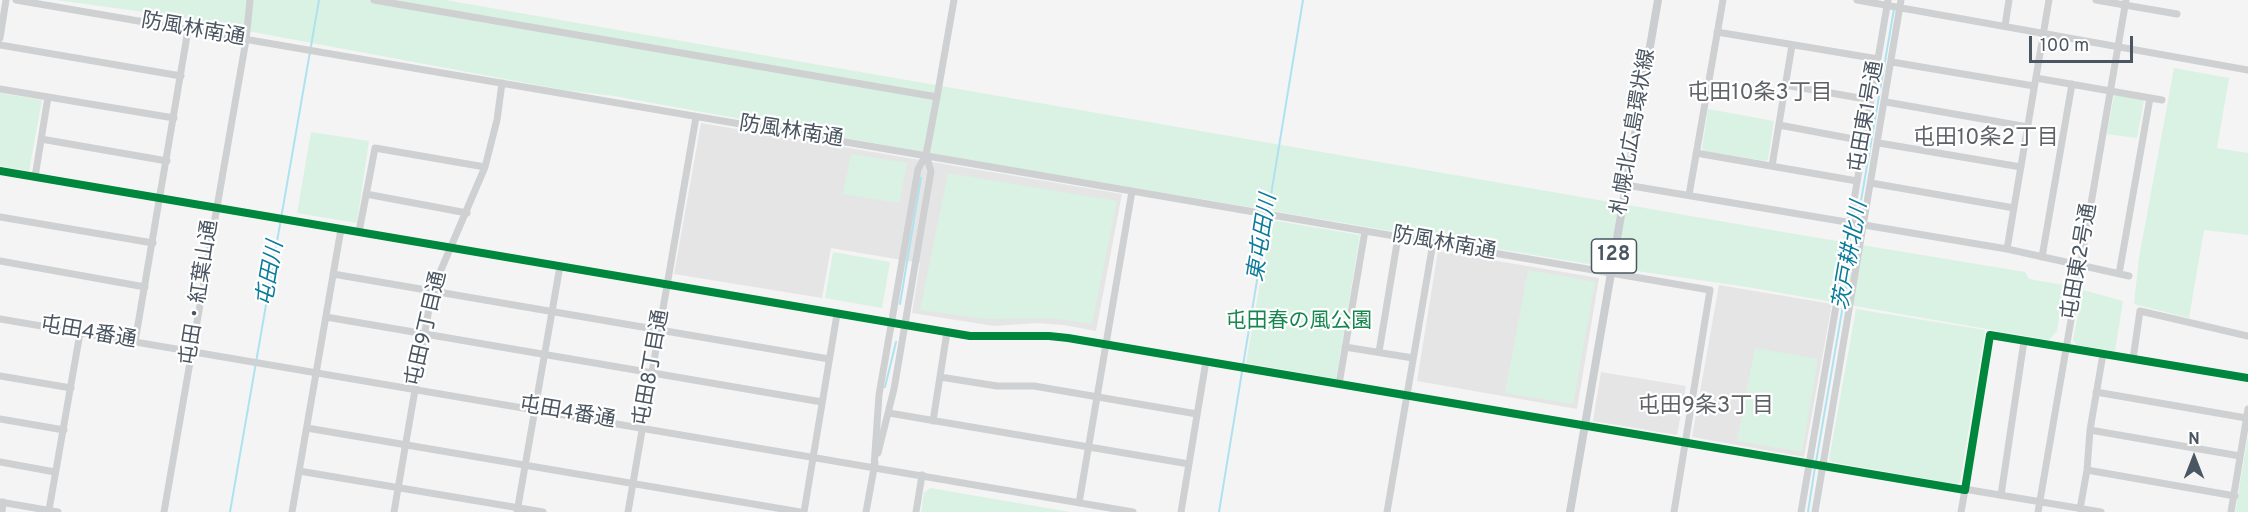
<!DOCTYPE html>
<html>
<head>
<meta charset="utf-8">
<style>
	body { margin:0 }
	#map { position:relative; width:2248px; height:512px; overflow:hidden; background:#f4f4f4; font-family:Overpass,sans-serif }
	canvas { display:block }
	.north { position:absolute; left:2164px; top:428px; width:60px; height:60px; -webkit-text-stroke:4px #fff; paint-order:stroke; rotate:0deg; font-size:16px; font-weight:700; line-height:24px; text-align:center; color:#4a5661 }
	.north::after { content:''; display:block; margin:auto; width:21px; height:27px; background:#4a5661; clip-path:polygon(50% 0,100% 100%,50% 72%,0 100%) }
	.scale { position:absolute; left:2029px; top:36px; width:104px; height:27px; box-sizing:border-box; border:3px solid #4a5661; border-top:0; padding-left:8px; font-size:18px; line-height:21px; white-space:nowrap; color:#4a5661; -webkit-text-stroke:4px #fff; paint-order:stroke }
</style>
</head>
<body>
<div id="map">
<canvas width="2248" height="512"></canvas>
<div class="north">N</div>
<div class="scale">100 m</div>
</div>
<script>
const c = document.querySelector('canvas').getContext('2d');
c.lineJoin = 'round';
function paint(path, color) { c.fillStyle = color; c.fill(path, 'evenodd'); }
const toPath = rows => new Path2D(rows.map(r => 'M' + r).join(''));
function strokePath(path, color, width, dash) { c.strokeStyle = color; c.lineWidth = width; c.lineCap = dash ? 'butt' : 'round'; c.setLineDash(dash || []); c.stroke(path); }
function label(font, color, halo, rows, align = 'center') {
  c.font = font + ' Overpass,"Noto Sans JP",sans-serif'; c.lineWidth = 4.5; c.setLineDash([]); c.textBaseline = 'middle'; c.strokeStyle = halo; c.fillStyle = color; for (const [text, x, y, turn = 0] of rows) {
    c.save(); c.translate(x, y); c.rotate((+turn || 0) * Math.PI / 180); c.textAlign = isNaN(turn) ? turn : align; if (halo) c.strokeText(text, 0, 0); c.fillText(text, 0, 0); c.restore();
  }
}
paint(toPath([
	[701,123,1122,194,1096,331,1064,325,1037,323,994,326,912,313,920,263,831,248,822,298,674,274],
	[1438,251,1599,278,1577,409,1417,381],
	[1719,285,1832,304,1804,457,1692,437],
	[1601,372,1686,386,1677,435,1593,421]
]), '#e6e5e6');
paint(toPath([
	[56,0,445,0,1789,233,2025,272,2029,279,2064,285,2057,331,2049,340,1747,287,1582,263,945,156,614,96,564,90,151,13],
	[2174,68,2229,78,2217,148,2248,153,2248,235,2204,230,2189,318,2134,304,2139,258],
	[0,93,42,100,29,171,0,166],
	[2114,95,2144,100,2137,138,2107,134],
	[1708,109,1774,121,1768,159,1766,161,1704,151,1702,148],
	[311,132,369,141,357,223,297,213],
	[851,154,907,163,899,203,843,194],
	[948,173,1117,201,1092,324,1050,318,988,319,920,310],
	[1271,220,1360,235,1336,379,1246,363],
	[833,252,890,262,882,308,825,298],
	[1528,270,1595,282,1573,404,1505,393],
	[2083,290,2123,301,2115,351,2077,345,2073,340],
	[1856,309,1985,330,1960,482,1957,484,1832,462,1829,460],
	[1755,348,1818,359,1802,452,1737,441],
	[2248,435,2248,512,2235,512,2236,508],
	[930,488,1070,512,921,512,924,493]
]), '#d9f2e3');
strokePath(toPath([
	[900,304,921,178],
	[885,387,896,342],
	[1816,462,1894,9],
	[230,512,319,0],
	[1219,512,1303,0],
	[1808,512,1815,467]
]), '#aee2f0', 2);
strokePath(toPath([
	[16,0,1710,290,1674,512],
	[374,0,937,97,954,0],
	[1857,0,2248,70],
	[2096,0,2177,14],
	[2005,26,2009,0],
	[1717,32,1878,59],
	[0,38,6,0],
	[0,45,181,76],
	[1892,62,2034,86],
	[2036,78,2162,100],
	[1785,85,1871,100],
	[0,89,174,118],
	[1886,102,2028,127],
	[1779,125,1864,141],
	[41,139,167,161],
	[1879,143,2021,167],
	[1696,153,1857,181],
	[1772,166,1792,45],
	[0,171,970,336,1049,336,1068,338,1965,490,1990,335,2248,378],
	[35,177,48,97],
	[1871,183,2014,208],
	[1626,185,2007,249,2129,276],
	[366,194,467,213],
	[1689,195,1723,0],
	[0,217,153,243],
	[359,232,375,148,485,167],
	[2007,249,2049,0],
	[2042,257,2072,84],
	[0,261,145,287],
	[333,274,829,359],
	[2119,274,2150,98],
	[326,317,822,402],
	[0,319,1133,512],
	[135,342,188,30],
	[1345,347,1413,358],
	[1379,352,1398,237],
	[2133,359,2140,311,2248,336],
	[0,376,71,388],
	[940,377,997,386,1034,386,1197,414],
	[1339,384,1365,231],
	[2096,392,2246,418],
	[889,413,1189,464],
	[0,419,64,430],
	[933,421,947,332],
	[307,428,800,512],
	[2090,430,2240,456],
	[878,453,894,389,931,171,926,155],
	[0,462,55,472],
	[874,467,879,395,918,169,926,155,937,97],
	[2087,470,2235,496],
	[299,471,543,512],
	[2001,495,2024,341],
	[0,502,58,512],
	[1079,503,1132,191],
	[2080,509,2087,470,2090,430,2103,354],
	[49,510,80,333],
	[2,512,3,502],
	[164,512,246,40,250,0],
	[292,512,341,229],
	[394,512,432,291,485,167,497,120,502,83],
	[517,512,560,266],
	[628,512,696,117],
	[804,512,837,314],
	[866,512,875,463],
	[916,512,922,475],
	[1181,512,1206,361],
	[1387,512,1433,243],
	[1801,512,1888,0],
	[1815,512,1901,0],
	[1961,512,1965,490,1970,490,2101,512],
	[2038,512,2126,0],
	[2231,512,2248,409]
]), '#ced0d2', 7);
strokePath(toPath([
	[1570,512,1658,0]
]), '#caced1', 8);
strokePath(toPath([
	[0,171,970,336,1049,336,1068,338,1965,490,1990,335,2248,378]
]), '#00873e', 8);
for (const [x, y, w] of [
	[1614,256,45]
]) { const box = new Path2D(); box.roundRect(x - w / 2, y - 17, w, 34, 4.5); c.fillStyle = '#fff'; c.fill(box); strokePath(box, '#4a5661', 1.5); }
label('bold 20px', '#4a5661', null, [
	["128",1614,256]
]);
label('21px', '#4a5661', '#fff', [
	["防風林南通",193,31,10],
	["屯田東1号通",1868,117,-80],
	["札幌北広島環状線",1635,132,-80],
	["防風林南通",791,133,9],
	["防風林南通",1444,245,10],
	["屯田東2号通",2081,262,-80],
	["屯田・紅葉山通",201,293,-81],
	["屯田9丁目通",428,329,-77],
	["屯田4番通",88,334,10],
	["屯田8丁目通",653,368,-80],
	["屯田4番通",567,414,10]
]);
label('21px', '#17864f', '#fff', [
	["屯田春の風公園",1299,323]
]);
label('22px', '#5f6368', '#fff', [
	["屯田10条3丁目",1760,95],
	["屯田10条2丁目",1986,140],
	["屯田9条3丁目",1706,408]
]);
label('italic 22px', '#0c7c9b', '#fff', [
	["東屯田川",1264,238,-81],
	["茨戸耕北川",1852,256,-80],
	["屯田川",272,274,-80]
]);
</script>
</body>
</html>
